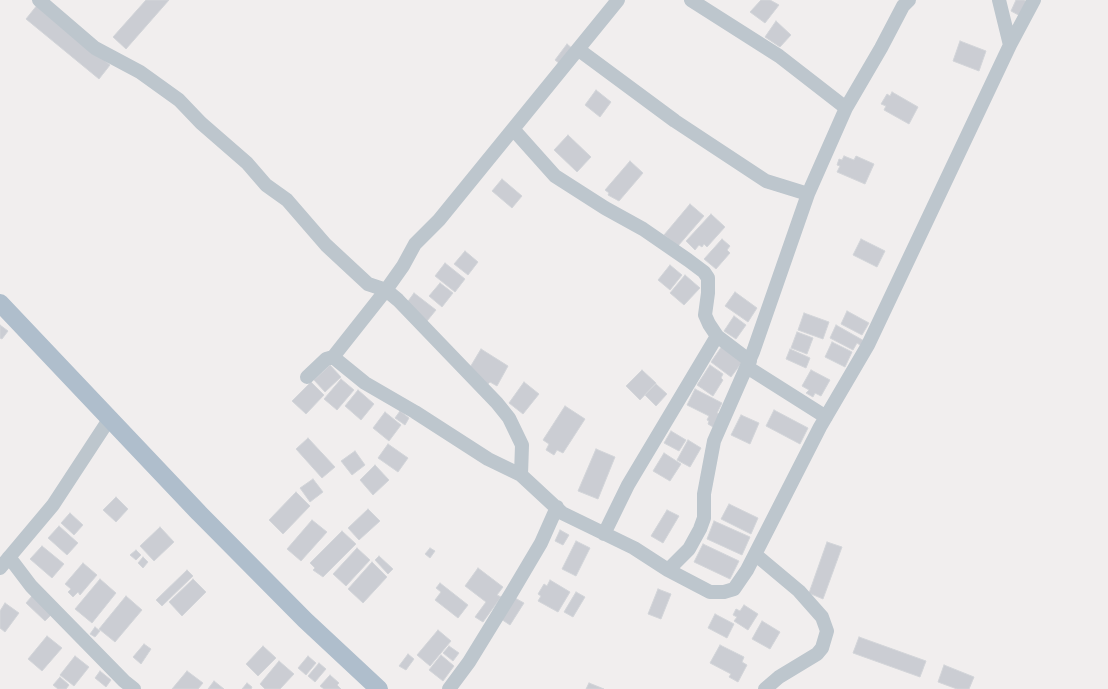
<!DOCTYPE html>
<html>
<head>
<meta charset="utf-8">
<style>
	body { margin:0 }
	canvas { display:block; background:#f1eeee }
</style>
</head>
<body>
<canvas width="1108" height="689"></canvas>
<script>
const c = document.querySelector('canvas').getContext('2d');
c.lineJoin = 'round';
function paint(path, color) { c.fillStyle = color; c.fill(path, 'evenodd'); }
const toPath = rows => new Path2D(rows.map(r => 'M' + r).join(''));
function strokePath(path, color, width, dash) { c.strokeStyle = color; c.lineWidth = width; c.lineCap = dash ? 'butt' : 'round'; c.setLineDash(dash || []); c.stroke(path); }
const building = toPath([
	[146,0,169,0,126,49,113,37,146,0],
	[761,0,770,0,779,5,765,23,750,12,761,0],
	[1016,0,1024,0,1031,4,1024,18,1011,11,1016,0],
	[38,4,110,65,99,79,26,19,38,4],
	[776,21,791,35,780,47,765,37,776,21],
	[960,41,986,51,979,71,953,61,960,41],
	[567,44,573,49,560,64,555,60,567,44],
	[596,90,611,102,600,117,585,105,596,90],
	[892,92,918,107,909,124,884,110,886,106,881,104,887,94,890,96,892,92],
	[568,135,591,157,577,172,554,150,568,135],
	[844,156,854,160,856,156,874,164,865,184,837,172,840,166,837,165,839,159,842,160,844,156],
	[630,161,643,173,619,201,608,195,609,193,605,190,630,161],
	[502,179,522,196,512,208,492,191,502,179],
	[690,204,704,216,678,246,664,235,690,204],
	[711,214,725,227,707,247,704,244,702,247,699,245,695,250,686,241,711,214],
	[722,239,730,246,727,250,730,253,716,269,704,259,722,239],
	[861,239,885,251,877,267,853,255,861,239],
	[465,251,478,262,468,275,454,264,465,251],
	[445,263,465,279,455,292,435,276,445,263],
	[670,265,682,275,670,290,658,280,670,265],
	[685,275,700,288,684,305,670,293,685,275],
	[440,283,453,293,442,307,429,296,440,283],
	[735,292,757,308,748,322,725,306,735,292],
	[414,293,436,310,427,321,406,304,414,293],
	[847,311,869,323,862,335,841,324,847,311],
	[804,313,829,322,823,339,798,330,804,313],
	[734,316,746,325,736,339,724,331,734,316],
	[0,325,8,331,2,339,0,338,0,325],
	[836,325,866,342,863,347,857,343,853,350,830,338,836,325],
	[797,332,813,338,807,354,791,348,797,332],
	[832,342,852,352,845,367,825,357,832,342],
	[722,346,743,361,731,377,711,362,722,346],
	[481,349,508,366,497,386,490,382,488,384,469,369,481,349],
	[790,349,810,358,806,368,786,359,790,349],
	[330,365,341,377,325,392,314,380,330,365],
	[710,365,723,374,721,378,723,380,713,396,697,385,710,365],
	[642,370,656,383,640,400,626,386,642,370],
	[811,370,830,380,821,396,815,393,813,397,806,393,809,390,802,386,811,370],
	[341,379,354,390,337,410,324,399,341,379],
	[311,382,324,395,306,414,292,401,311,382],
	[524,382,539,394,523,414,509,403,524,382],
	[656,384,667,394,656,406,645,395,656,384],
	[695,389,722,403,717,413,720,414,713,427,708,424,709,421,707,420,709,416,687,405,695,389],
	[358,390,374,404,361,420,345,406,358,390],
	[565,406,585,419,563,453,557,450,554,455,546,450,549,444,543,440,565,406],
	[774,410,808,428,800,444,766,426,774,410],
	[400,411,409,418,405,425,395,418,400,411],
	[385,412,401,425,389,441,373,428,385,412],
	[741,415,759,423,750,444,731,435,741,415],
	[671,431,686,440,679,451,664,443,671,431],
	[308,438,335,467,322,478,296,449,308,438],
	[688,440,701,448,690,467,677,460,688,440],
	[388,444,408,458,398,472,378,458,388,444],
	[596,449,615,457,598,499,578,491,596,449],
	[355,451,365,465,352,475,341,461,355,451],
	[664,453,681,464,670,481,653,471,664,453],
	[375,465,389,480,373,495,360,480,375,465],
	[313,479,323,492,310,502,300,488,313,479],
	[296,492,310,506,283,534,269,520,296,492],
	[116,497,128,509,116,522,103,510,116,497],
	[729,504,758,518,751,534,721,519,729,504],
	[368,509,380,521,359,540,348,528,368,509],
	[667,510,679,516,663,543,651,536,667,510],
	[70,513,83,525,74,535,61,523,70,513],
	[312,520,327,532,301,561,287,549,312,520],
	[714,521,750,537,742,555,707,539,714,521],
	[59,526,78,543,67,555,48,538,59,526],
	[160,527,174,542,154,561,140,546,160,527],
	[560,530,569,535,563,545,555,541,560,530],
	[342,531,356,544,323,577,313,570,315,568,310,563,342,531],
	[576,541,590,548,576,576,562,569,576,541],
	[827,542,842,547,823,599,809,593,827,542],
	[703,544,739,561,730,579,694,562,703,544],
	[42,546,64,564,52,578,30,559,42,546],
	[357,548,370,560,346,586,333,574,357,548],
	[430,548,435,551,430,558,425,554,430,548],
	[136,550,141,555,136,560,130,555,136,550],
	[379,556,393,569,388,574,375,560,379,556],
	[143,557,148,562,143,568,138,563,143,557],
	[372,562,387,577,363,603,348,589,372,562],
	[83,563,97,575,80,595,78,592,73,597,68,592,71,589,65,584,83,563],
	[478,568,503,587,497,595,501,597,483,622,475,617,486,602,465,586,478,568],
	[187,570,193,576,162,606,156,600,187,570],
	[100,579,116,593,92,623,75,609,100,579],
	[193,579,206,592,182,616,169,602,193,579],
	[550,580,570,592,558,612,538,601,541,596,538,594,544,584,547,586,550,580],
	[440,583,468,605,458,618,435,600,441,592,436,588,440,583],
	[658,589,671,594,661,619,648,614,658,589],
	[576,592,585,597,573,617,564,612,576,592],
	[32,596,51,615,45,621,26,603,32,596],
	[126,596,142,610,115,642,99,629,126,596],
	[515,598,524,603,510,625,501,619,515,598],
	[5,603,19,613,5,632,0,628,0,611,5,603],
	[744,605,758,614,748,630,734,621,737,617,733,615,736,609,740,611,744,605],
	[715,614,734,624,727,638,708,628,715,614],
	[762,621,780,632,770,649,752,639,762,621],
	[95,627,100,631,95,637,90,634,95,627],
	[438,630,451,641,430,666,417,655,438,630],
	[47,636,62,648,42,671,28,659,47,636],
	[859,637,926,661,920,677,853,653,859,637],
	[144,644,151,649,141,664,133,657,144,644],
	[720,645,744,657,742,662,747,665,738,682,729,677,731,674,710,663,720,645],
	[263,646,276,658,258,676,246,664,263,646],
	[449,646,459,653,453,661,443,653,449,646],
	[408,654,414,659,406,670,399,666,408,654],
	[441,655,454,666,443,681,429,670,441,655],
	[75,656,89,667,74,686,60,675,75,656],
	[308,656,316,663,306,675,298,668,308,656],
	[279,661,294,674,280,689,265,689,260,684,279,661],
	[319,663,326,669,315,682,308,676,319,663],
	[944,665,974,677,969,689,957,689,938,682,944,665],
	[100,671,111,680,106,687,95,678,100,671],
	[187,671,203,683,198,689,172,689,187,671],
	[330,675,339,683,337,685,341,689,324,689,320,686,330,675],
	[60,677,69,685,66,689,58,689,53,685,60,677],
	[214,681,224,689,208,689,214,681],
	[247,683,252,687,251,689,242,689,247,683],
	[589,683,604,689,586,689,589,683]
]);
paint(building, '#cbcdd3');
strokePath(building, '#d3d5d9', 1);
strokePath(toPath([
	[39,0,95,48,140,72,179,100,201,123,247,163,266,185,287,200,326,245,368,284,386,290,398,300,497,403,509,418,522,445,521,475],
	[691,0,779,56,846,108],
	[999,0,1010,45],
	[579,50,675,121,766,181,808,194],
	[513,129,555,176,605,208,643,229,688,260,704,272,708,278,708,293,705,315,709,324,717,336,628,485,604,534],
	[717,336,750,361],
	[333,357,365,383,415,412,488,459,521,475,562,513,634,548,668,570,710,592,724,592,734,589,747,570,820,427,868,345,1010,45,1034,0],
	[747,367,826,417],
	[307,377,326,359,333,357,386,290,403,266,415,244,439,220,618,0],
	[756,555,799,591,822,617,827,631,822,648,817,654,779,677,765,689],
	[9,557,31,586,124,681,134,689],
	[0,568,53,505,110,418],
	[668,570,689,549,700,529,704,518,704,494,714,441,753,352,808,194,846,108,881,48,903,6,909,0],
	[449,689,469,662,512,592,541,543,557,507]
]), '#bdc6cd', 14);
strokePath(toPath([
	[0,303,199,513,305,620,379,689]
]), '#afbecc', 18);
</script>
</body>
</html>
